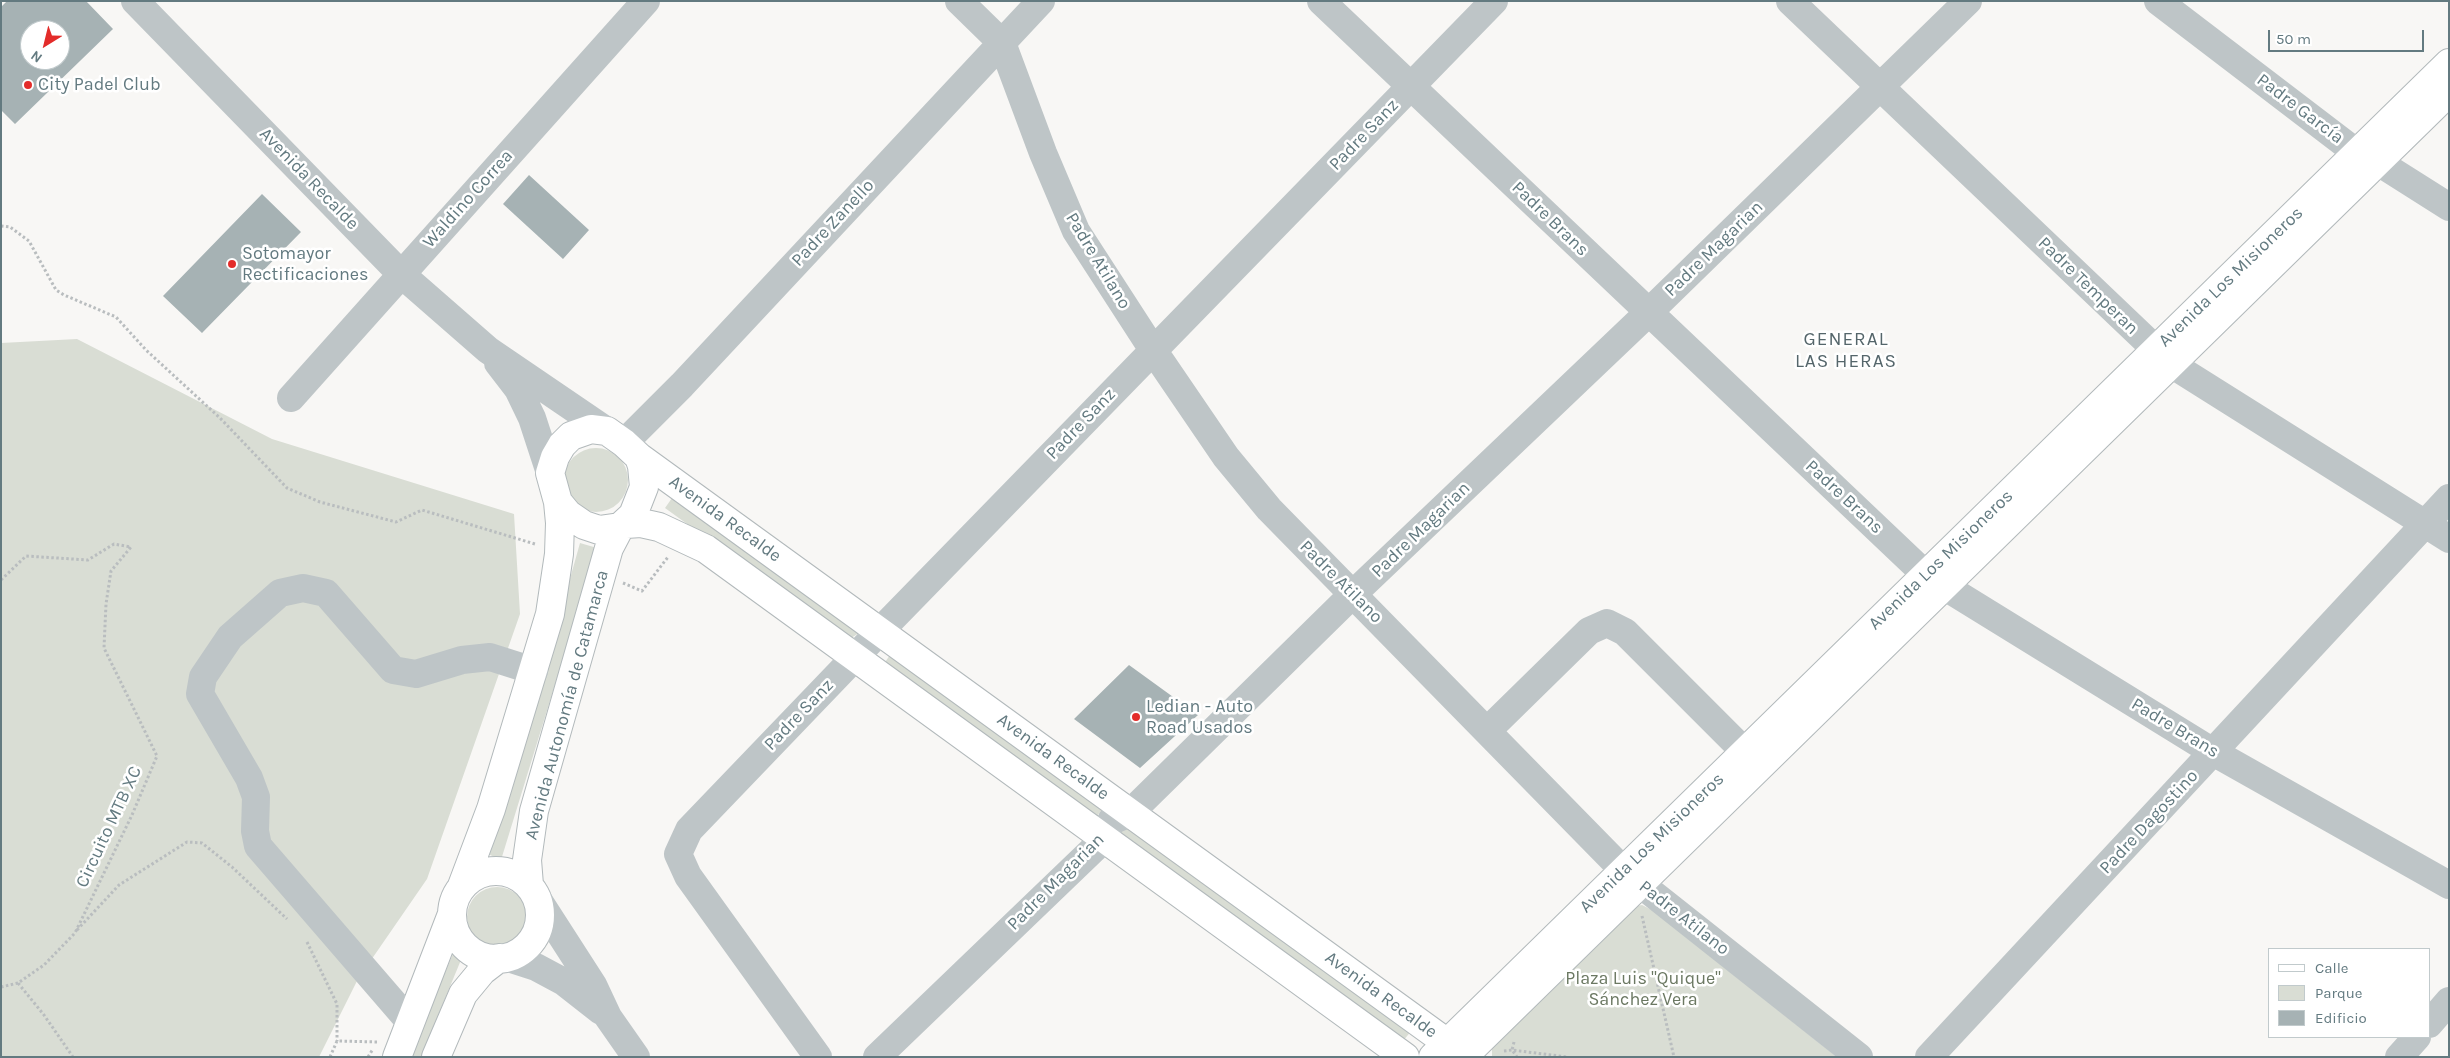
<!DOCTYPE html>
<html>
<head>
<meta charset="utf-8">
<style>
	body { margin:0 }
	#map { position:relative; width:2450px; height:1058px; overflow:hidden; background:#f8f7f5; font-family:Karla,sans-serif }
	canvas { display:block }
	.frame { position:absolute; inset:0; border:2px solid #637a80; pointer-events:none }
	.legend { position:absolute; left:2268px; top:948px; width:162px; height:90px; box-sizing:border-box; background:#fff; border:1px solid #c1cacc; margin:0; padding:6px 9px; list-style:none; font-size:15px; color:#637a80 }
	.legend li { display:flex; align-items:center; gap:10px; height:25px }
	.legend b { width:25px; border:1px solid #c1cacc }
	.north { position:absolute; left:20px; top:20px; width:50px; height:50px; box-sizing:border-box; background:#fff; border:1px solid #c1cacc; border-radius:50%; rotate:216deg; font-size:14px; font-weight:700; line-height:20px; text-align:center; color:#637a80 }
	.north::after { content:''; display:block; margin:auto; width:18px; height:22px; background:#e32c2a; clip-path:polygon(50% 0,100% 100%,50% 72%,0 100%) }
	.scale { position:absolute; left:2268px; top:30px; width:156px; height:22px; box-sizing:border-box; border:2px solid #637a80; border-top:0; padding-left:6px; font-size:15px; line-height:18px; white-space:nowrap; color:#637a80; -webkit-text-stroke:4px #fff; paint-order:stroke }
</style>
</head>
<body>
<div id="map">
<canvas width="2450" height="1058"></canvas>
<div class="frame"></div>
<ul class="legend">
<li><b style="height:6px;background:#fff"></b>Calle</li>
<li><b style="height:14px;background:#d9ddd4"></b>Parque</li>
<li><b style="height:14px;background:#a6b2b4"></b>Edificio</li>
</ul>
<div class="north">N</div>
<div class="scale">50 m</div>
</div>
<script>
const c = document.querySelector('canvas').getContext('2d');
c.lineJoin = 'round';
function paint(path, color) { c.fillStyle = color; c.fill(path, 'evenodd'); }
const toPath = rows => new Path2D(rows.map(r => 'M' + r).join(''));
function strokePath(path, color, width, dash) { c.strokeStyle = color; c.lineWidth = width; c.lineCap = dash ? 'butt' : 'round'; c.setLineDash(dash || []); c.stroke(path); }
function label(font, color, halo, rows, align = 'center') {
  c.font = font + ' Karla,sans-serif'; c.lineWidth = 5; c.setLineDash([]); c.textBaseline = 'middle'; c.strokeStyle = halo; c.fillStyle = color; for (const [text, x, y, turn = 0] of rows) {
    c.save(); c.translate(x, y); c.rotate((+turn || 0) * Math.PI / 180); c.textAlign = isNaN(turn) ? turn : align; if (halo) c.strokeText(text, 0, 0); c.fillText(text, 0, 0); c.restore();
  }
}
paint(toPath([
	[77,339,272,439,514,514,520,614,427,879,358,979,319,1057,1,1057,1,343],
	'564 480a32 32 0 1 1 64 0a32 32 0 1 1-64 0Z',
	[672,498,859,633,848,640,665,508],
	[580,543,597,548,501,860,488,854,538,693],
	[890,655,1103,809,1095,818,883,665],
	[1126,825,1412,1030,1403,1041,1117,835],
	'467 917a30 30 0 1 1 60 0a30 30 0 1 1-60 0Z',
	[1642,905,1652,910,1837,1057,1492,1057,1492,1041,1630,907],
	[455,949,463,955,421,1057,409,1057]
]), '#d9ddd4');
paint(toPath([
	[7,1,86,1,113,29,15,124,1,110,1,7],
	[30,30,60,30,60,60,30,60],
	[529,175,589,230,563,259,503,204],
	[262,194,301,232,202,333,163,296],
	[1129,665,1198,715,1140,768,1074,719]
]), '#a6b2b4');
const major = toPath([
	[639,457,1461,1053],
	[626,524,641,523,659,527,706,549,1405,1057],
	'452 915a44 44 0 1 1 88 0a44 44 0 1 1-88 0Z',
	[529,885,527,860,534,811,609,548,620,527,633,515,644,487,642,466,639,457,624,443,607,431,591,429,571,436,562,445,555,457,550,473,558,502,568,514,584,525,599,530,620,527],
	[462,886,491,809,550,614,559,554,560,523,558,502],
	[397,1057,452,914],
	[436,1057,463,994,482,971,499,958],
	[1433,1057,2449,63],
	[1463,1057,2449,92]
]);
strokePath(major, '#b2b9bb', 30);
strokePath(toPath([
	[1,226,10,227,29,241,56,290,64,295,116,317,146,350,220,418,287,488,320,502,396,522,422,510,535,544],
	[1,580,26,556,88,560,114,544,131,547,111,571,106,604,104,648,157,756,132,815,75,933,44,965,18,983,44,1015,73,1057],
	[623,583,642,591,668,557],
	[1642,916,1674,1057],
	[77,930,119,885,187,842,202,843,232,867,287,919],
	[307,942,337,1004,337,1041],
	[1,987,18,983],
	[1514,1042,1512,1050,1517,1057],
	[1504,1051,1512,1050,1567,1057],
	[330,1057,337,1041,378,1042],
	[368,1057,373,1049]
]), '#b9bdbf', 3, [2.5, 2.5]);
strokePath(toPath([
	[135,1,401,274,488,350,607,431],
	[959,1,1002,43,1043,153,1076,231,1153,350,1226,457,1269,509,1624,871,1859,1057],
	[1321,1,1926,575,2213,752,2449,885],
	[1790,1,2171,364,2449,539],
	[2158,1,2357,153,2378,162,2449,207],
	[498,363,518,389,532,418,550,473],
	[291,398,646,1],
	[624,443,682,385,1041,1],
	[1488,730,1589,631,1607,623,1625,632,1745,752],
	[537,898,593,985,608,1017,636,1057],
	[505,957,536,967,564,982,601,1011],
	[410,1022,258,846,255,831,256,797,249,778,200,694,203,677,230,637,280,593,303,588,326,593,393,670,416,674,462,660,490,657,534,671],
	[2429,1024,2449,1001],
	[818,1057,688,876,678,854,689,830,880,631,1494,1],
	[877,1057,1104,839,1111,821,1130,813,1353,594,1648,313,1968,1],
	[1929,1057,2449,498],
	[2399,1057,2417,1037]
]), '#bec5c7', 28);
strokePath(major, '#fff', 28);
for (const [x, y, r, color] of [
	[28,85,5,"#e32c2a"],
	[232,264,5,"#e32c2a"],
	[1136,717,5,"#e32c2a"]
]) { const dot = new Path2D(); dot.arc(x, y, r, 0, 2 * Math.PI); c.fillStyle = color; c.fill(dot); strokePath(dot, '#fff', 2); }
label('18px', '#637a80', '#fff', [
	["City Padel Club",38,85],
	["Sotomayor",242,254],
	["Rectificaciones",242,275],
	["Ledian - Auto",1146,707],
	["Road Usados",1146,728]
], 'left');
label('18px', '#637a80', '#fff', [
	["Padre García",2300,109,37],
	["Padre Sanz",1364,135,-46],
	["Avenida Recalde",309,179,46],
	["Waldino Correa",468,199,-48],
	["Padre Brans",1550,219,44],
	["Padre Zanello",833,223,-47],
	["Padre Magarian",1714,249,-44],
	["Padre Atilano",1098,261,59],
	["Avenida Los Misioneros",2231,277,-44],
	["Padre Temperan",2088,286,44],
	["Padre Sanz",1081,424,-46],
	["Padre Brans",1844,497,43],
	["Avenida Recalde",725,519,36],
	["Padre Magarian",1421,530,-44],
	["Avenida Los Misioneros",1941,560,-44],
	["Padre Atilano",1341,582,45],
	["Avenida Autonomía de Catamarca",567,705,-75],
	["Padre Sanz",799,715,-46],
	["Padre Brans",2175,728,31],
	["Avenida Recalde",1053,757,36],
	["Padre Dagostino",2149,822,-47],
	["Circuito MTB XC",109,827,-65],
	["Avenida Los Misioneros",1652,843,-44],
	["Padre Magarian",1056,882,-45],
	["Padre Atilano",1684,918,38],
	["Avenida Recalde",1381,995,36]
]);
label('18px', '#6b7862', '#fff', [
	["Plaza Luis \"Quique\"",1643,979],
	["Sánchez Vera",1643,1000]
]);
c.letterSpacing = '1px';
label('19px', '#55666b', '#fff', [
	["GENERAL",1846,340],
	["LAS HERAS",1846,362]
]);
c.letterSpacing = '0px';
</script>
</body>
</html>
